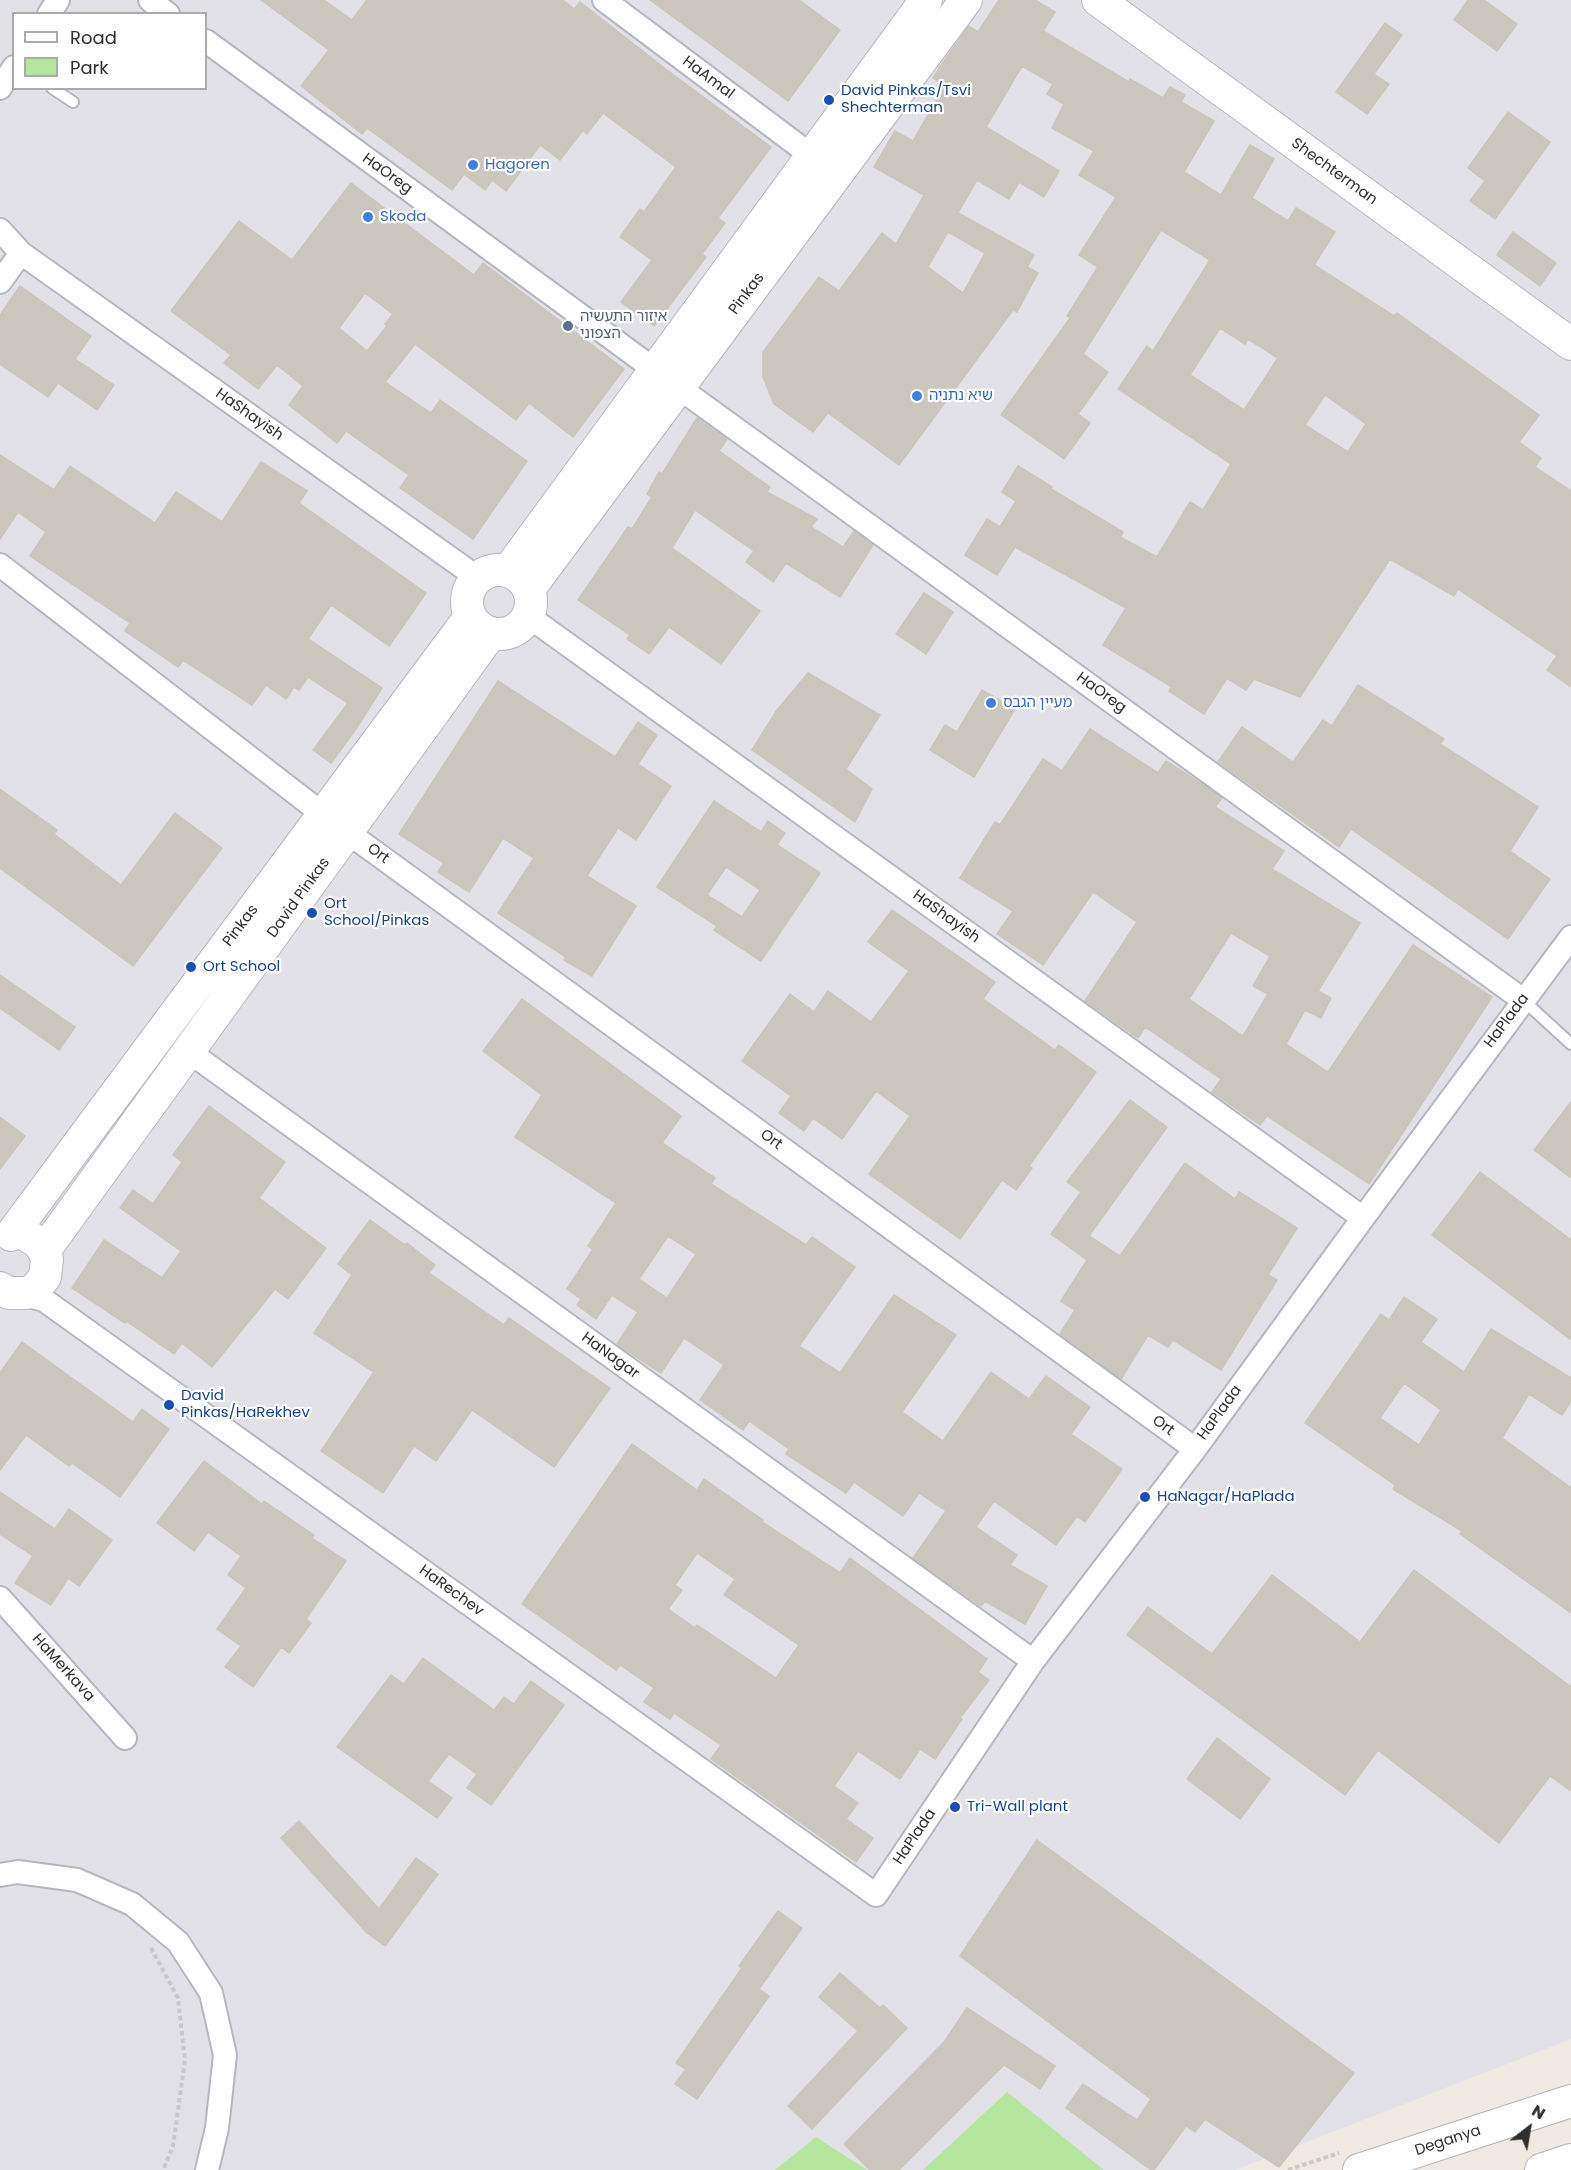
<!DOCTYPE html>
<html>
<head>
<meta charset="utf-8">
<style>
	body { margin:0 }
	#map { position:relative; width:1571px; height:2170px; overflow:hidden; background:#efe9e1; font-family:Poppins,sans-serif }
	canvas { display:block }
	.legend { position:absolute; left:12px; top:12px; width:195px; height:78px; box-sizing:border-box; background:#fff; border:2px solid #ababab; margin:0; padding:8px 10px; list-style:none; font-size:18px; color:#2e2e2e }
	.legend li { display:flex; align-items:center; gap:12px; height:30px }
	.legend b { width:30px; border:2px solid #ababab }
	.north { position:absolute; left:1499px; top:2098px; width:60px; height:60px; -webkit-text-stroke:4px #fff; paint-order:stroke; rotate:31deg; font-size:16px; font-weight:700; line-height:24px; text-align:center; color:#2e2e2e }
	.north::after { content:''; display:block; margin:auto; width:21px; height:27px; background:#2e2e2e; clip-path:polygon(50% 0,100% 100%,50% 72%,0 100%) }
</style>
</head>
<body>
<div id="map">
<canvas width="1571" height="2170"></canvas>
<ul class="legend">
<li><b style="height:8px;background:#fff"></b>Road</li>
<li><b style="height:16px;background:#b6e59e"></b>Park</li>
</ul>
<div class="north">N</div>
</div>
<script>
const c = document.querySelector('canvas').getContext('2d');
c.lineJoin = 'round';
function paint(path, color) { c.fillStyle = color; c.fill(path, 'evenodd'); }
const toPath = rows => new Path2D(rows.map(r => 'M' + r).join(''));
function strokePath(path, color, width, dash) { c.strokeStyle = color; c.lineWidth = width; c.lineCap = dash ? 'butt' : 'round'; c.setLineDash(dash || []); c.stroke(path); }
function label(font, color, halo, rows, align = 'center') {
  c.font = font + ' Poppins,"Noto Sans Hebrew",sans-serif'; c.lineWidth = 4.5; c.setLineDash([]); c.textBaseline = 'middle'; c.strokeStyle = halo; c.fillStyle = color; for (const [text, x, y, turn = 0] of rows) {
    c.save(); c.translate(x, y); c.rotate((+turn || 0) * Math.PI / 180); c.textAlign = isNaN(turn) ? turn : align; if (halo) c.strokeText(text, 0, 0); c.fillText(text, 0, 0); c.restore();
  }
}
paint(toPath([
	[0,0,1571,0,1571,2039,1235,2170,0,2170],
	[14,14,206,14,206,88,14,88]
]), '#e3e1e8');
paint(toPath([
	[1007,2092,1104,2170,923,2170],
	[816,2137,867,2170,775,2170]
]), '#b6e59e');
const building = toPath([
	[261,0,324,0,352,20,367,0,563,0,574,9,580,2,667,70,771,147,718,218,725,223,702,254,706,257,654,326,621,302,652,260,620,237,640,209,644,212,676,167,603,113,587,134,583,130,560,160,540,145,506,191,492,180,485,190,464,174,452,190,367,128,362,134,301,86,329,50,261,0],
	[650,0,799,0,840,30,788,101,650,0],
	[999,0,1035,0,1055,12,1043,31,1129,82,1130,79,1163,98,1170,87,1185,95,1181,102,1214,121,1184,172,1221,195,1250,145,1274,159,1252,198,1288,221,1296,208,1335,232,1314,265,1394,316,1397,313,1539,415,1519,442,1541,458,1535,467,1571,491,1571,687,1547,670,1557,656,1458,589,1454,596,1390,559,1300,697,1254,679,1246,690,1227,678,1204,714,1169,691,1172,687,1103,645,1126,608,1015,547,997,575,965,555,987,519,1000,527,1016,501,1002,492,1018,466,1052,487,1051,489,1123,532,1120,537,1157,557,1190,502,1203,510,1231,464,1118,389,1147,346,1153,351,1210,260,1161,230,1083,354,1108,372,1078,414,1090,423,1064,459,1001,415,1070,318,1067,316,1098,267,1079,255,1116,197,1079,175,1094,151,1052,128,1064,104,1047,94,1053,84,1022,66,986,127,1059,171,1044,197,1019,182,1009,199,977,180,958,213,1034,255,1027,267,1038,273,1017,312,1013,310,899,465,828,413,813,432,774,404,763,377,763,352,819,277,839,291,882,233,896,244,924,195,874,167,895,131,913,141,945,85,933,78,941,65,969,26,978,32,999,0],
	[948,232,985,253,963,293,928,267,948,232],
	[1220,328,1245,344,1248,339,1278,358,1244,410,1190,375,1220,328],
	[1325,395,1366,424,1348,452,1305,425,1325,395],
	[1468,0,1484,0,1517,24,1497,51,1454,20,1468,0],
	[1385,23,1402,35,1374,74,1389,84,1367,114,1336,92,1385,23],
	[1508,112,1550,142,1495,219,1470,201,1485,181,1468,168,1508,112],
	[351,183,474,275,483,263,624,369,573,437,529,403,516,420,415,344,385,382,431,413,440,400,527,461,473,539,400,488,409,475,346,431,337,443,289,405,303,386,277,365,258,389,224,363,231,355,171,311,239,221,292,260,351,183],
	[365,293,393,314,385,324,387,326,367,351,339,328,365,293],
	[1513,232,1556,263,1540,286,1497,255,1513,232],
	[20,286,91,336,75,359,114,385,97,410,58,383,48,397,0,364,0,315,20,286],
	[697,418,727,439,719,451,770,487,767,492,817,519,811,527,843,547,854,531,873,545,840,597,786,563,773,582,746,562,754,551,695,510,672,548,760,611,721,664,669,627,649,654,627,639,630,635,578,600,628,527,632,529,652,497,647,494,659,472,662,474,697,418],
	[0,455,54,490,70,466,155,523,176,492,222,522,261,462,307,491,299,503,426,593,389,646,331,605,308,639,382,688,356,729,331,763,313,750,348,703,308,677,299,690,294,687,286,699,266,685,252,705,183,660,178,667,125,631,130,623,30,556,46,532,18,512,0,539,0,455],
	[924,593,953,612,926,654,896,634,924,593],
	[808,673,880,715,846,769,872,789,855,822,752,750,777,710,808,673],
	[498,681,615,757,638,722,657,735,638,764,671,786,636,840,618,828,587,876,636,906,592,976,564,960,566,957,498,913,534,858,503,838,469,892,438,872,444,863,399,834,498,681],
	[1358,685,1444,739,1440,744,1538,807,1510,851,1550,879,1508,939,1351,829,1339,847,1218,762,1242,727,1293,762,1323,720,1332,726,1358,685],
	[982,690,1015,709,974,777,930,750,945,725,957,732,982,690],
	[1090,729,1158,773,1166,761,1202,784,1222,798,1215,807,1284,851,1272,869,1360,923,1318,991,1331,998,1321,1018,1305,1010,1286,1044,1328,1072,1413,945,1492,997,1369,1184,1267,1116,1260,1125,1212,1092,1221,1079,1145,1027,1138,1038,1085,1001,1137,922,1093,892,1043,965,997,934,1013,911,960,878,995,822,1000,825,1043,759,1062,771,1090,729],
	[1231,933,1270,956,1253,986,1268,994,1243,1036,1189,999,1231,933],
	[0,789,57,830,54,834,121,885,175,813,222,848,133,966,0,868,0,789],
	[714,801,761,832,768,821,785,833,777,845,820,873,761,961,714,930,717,926,657,887,714,801],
	[726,867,760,890,742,917,707,895,726,867],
	[892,910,995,982,983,999,1055,1050,1059,1045,1096,1072,1029,1166,1032,1168,1016,1190,1002,1180,960,1239,869,1174,910,1116,876,1091,842,1139,813,1118,804,1131,779,1113,791,1096,742,1061,790,994,814,1012,828,991,871,1022,909,971,868,942,892,910],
	[0,975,75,1027,59,1050,0,1008,0,975],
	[522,999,681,1116,662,1143,715,1178,711,1184,806,1245,812,1237,855,1267,799,1346,840,1373,894,1295,956,1335,902,1412,943,1441,991,1372,1029,1399,1046,1376,1090,1407,1071,1434,1122,1469,1085,1522,1077,1516,1056,1545,994,1501,976,1527,1017,1555,1010,1565,1047,1586,1025,1624,985,1601,981,1606,913,1558,946,1511,919,1493,903,1516,854,1482,846,1493,786,1454,789,1449,749,1421,743,1430,700,1400,724,1365,684,1338,661,1373,617,1344,638,1312,612,1295,596,1319,577,1305,581,1299,567,1289,593,1249,588,1246,616,1203,515,1137,542,1095,483,1051,522,999],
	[668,1236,696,1254,667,1298,639,1279,668,1236],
	[1130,1100,1167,1127,1089,1236,1120,1256,1185,1163,1235,1199,1239,1192,1297,1228,1268,1275,1277,1280,1221,1370,1173,1340,1168,1347,1148,1335,1121,1379,1060,1334,1075,1310,1061,1301,1087,1260,1051,1234,1081,1192,1067,1182,1130,1100],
	[1571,1102,1571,1178,1534,1150,1571,1102],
	[209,1106,285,1162,259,1198,326,1248,288,1299,275,1289,212,1367,182,1343,174,1354,126,1321,125,1323,72,1288,104,1240,162,1278,181,1251,120,1208,133,1190,153,1204,182,1162,173,1155,209,1106],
	[0,1117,25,1136,0,1169,0,1117],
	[1480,1172,1571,1240,1571,1340,1432,1235,1480,1172],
	[370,1220,405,1245,407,1243,435,1265,429,1273,504,1325,509,1318,610,1388,554,1467,472,1410,436,1461,414,1446,383,1493,321,1451,374,1372,314,1333,352,1275,338,1264,370,1220],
	[1404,1297,1437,1319,1421,1342,1464,1372,1491,1329,1571,1378,1571,1401,1562,1415,1529,1394,1502,1438,1571,1488,1571,1613,1460,1534,1462,1531,1393,1489,1395,1485,1305,1423,1381,1314,1389,1320,1404,1297],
	[1404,1383,1441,1410,1419,1445,1380,1418,1404,1383],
	[22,1342,133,1422,142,1409,169,1429,120,1497,72,1463,69,1466,26,1435,0,1470,0,1373,22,1342],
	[632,1444,697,1490,704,1479,763,1520,762,1522,840,1573,850,1558,987,1659,978,1672,989,1680,960,1718,962,1719,935,1759,920,1749,900,1779,858,1751,834,1786,858,1803,846,1819,873,1838,856,1862,711,1759,721,1745,674,1713,670,1719,644,1702,654,1688,620,1665,616,1670,522,1604,632,1444],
	[697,1553,735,1579,724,1595,799,1645,776,1678,697,1625,695,1628,668,1609,682,1590,675,1585,697,1553],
	[204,1461,262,1504,264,1501,314,1535,312,1538,346,1561,306,1619,311,1623,289,1653,281,1647,253,1687,225,1667,241,1646,217,1629,246,1588,228,1575,241,1556,208,1532,194,1551,157,1523,204,1461],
	[0,1492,55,1529,69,1509,112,1540,79,1586,68,1578,51,1605,15,1583,33,1556,0,1534,0,1492],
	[1414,1570,1571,1687,1571,1791,1550,1776,1499,1843,1378,1750,1345,1795,1127,1635,1148,1607,1212,1654,1272,1575,1360,1642,1414,1570],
	[423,1658,494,1710,504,1697,514,1704,531,1681,564,1705,491,1805,467,1788,477,1774,449,1754,428,1781,452,1798,437,1818,337,1747,391,1675,404,1684,423,1658],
	[1217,1738,1270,1779,1240,1819,1187,1779,1217,1738],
	[299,1821,379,1909,416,1858,438,1874,385,1946,367,1933,281,1838,299,1821],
	[1037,1840,1354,2073,1279,2167,1205,2119,1195,2132,1186,2126,1154,2170,1151,2170,1066,2108,1083,2084,1137,2120,1151,2099,960,1956,1037,1840],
	[778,1911,802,1928,759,1989,769,1996,697,2099,675,2084,686,2069,676,2063,742,1968,739,1966,778,1911],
	[840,1973,880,2008,883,2005,907,2028,812,2129,788,2106,858,2031,819,1997,840,1973],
	[967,2008,1055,2066,1040,2089,1004,2065,899,2170,870,2170,844,2144,944,2042,967,2008]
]);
paint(building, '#cbc7bf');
strokePath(building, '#cbc5ba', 1.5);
const lane = toPath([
	[52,88,73,102],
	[1523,1000,1571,1044]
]);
const street = toPath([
	[150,0,168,14],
	[604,0,812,156],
	[49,14,58,0],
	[206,41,655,370],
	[0,88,14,67],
	[0,230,21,253,0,282],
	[21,253,478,578],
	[678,387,1523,1000],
	[0,565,324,815],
	[528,616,1363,1218],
	[347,832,1195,1449],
	[188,1051,1033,1661],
	[21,1294,44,1300,876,1895,1033,1661,1195,1449,1363,1218,1571,937],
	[0,1598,125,1738],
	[0,1875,18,1872,77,1880,132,1904,178,1942,211,1993,225,2055,217,2128,207,2170]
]);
const secondary = toPath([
	[1098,0,1571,344],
	'467 602a32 32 0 1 1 64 0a32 32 0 1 1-64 0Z',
	[508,571,926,0],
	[529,589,966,0],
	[11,1235,470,617],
	[44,1251,491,633],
	[0,1288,9,1293,26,1293,34,1290,45,1277,47,1259,44,1251,38,1242,29,1237],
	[1359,2170,1571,2101],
	[1541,2170,1571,2160]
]);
strokePath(lane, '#b4b7c1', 14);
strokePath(street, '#b4b7c1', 26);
strokePath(secondary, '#b4b7c1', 34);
strokePath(toPath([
	[151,1948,178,1998,185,2060,173,2146,163,2170],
	[1288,2170,1339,2153]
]), '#c9c9c9', 4, [4.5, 3]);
strokePath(lane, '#fff', 10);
strokePath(street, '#fff', 22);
strokePath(secondary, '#fff', 32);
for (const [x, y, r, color] of [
	[829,100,6,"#1a4fb4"],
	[473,165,6,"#3f7fe0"],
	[368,217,6,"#3f7fe0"],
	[568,326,6,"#5c6f8a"],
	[917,396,6,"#3f7fe0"],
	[991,703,6,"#3f7fe0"],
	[312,913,6,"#1a4fb4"],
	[191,967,6,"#1a4fb4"],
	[169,1405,6,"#1a4fb4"],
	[1145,1497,6,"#1a4fb4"],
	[955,1807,6,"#1a4fb4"]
]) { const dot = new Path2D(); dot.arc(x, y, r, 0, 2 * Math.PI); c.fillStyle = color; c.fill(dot); strokePath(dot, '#fff', 2); }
label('15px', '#2e2e2e', '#fff', [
	["HaAmal",708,78,37],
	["Shechterman",1334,172,36],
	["HaOreg",387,174,36],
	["Pinkas",747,294,-53],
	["HaShayish",249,415,35],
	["HaOreg",1101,693,36],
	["Ort",378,854,36],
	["David Pinkas",299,898,-54],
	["HaShayish",946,917,36],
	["Pinkas",241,926,-53],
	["HaPlada",1507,1021,-53],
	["Ort",771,1140,36],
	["HaNagar",610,1356,36],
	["HaPlada",1220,1413,-54],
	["Ort",1163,1426,36],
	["HaRechev",451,1591,36],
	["HaMerkava",63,1668,48],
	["HaPlada",915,1837,-56],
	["Deganya",1448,2141,-18]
]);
label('15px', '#164399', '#fff', [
	["David Pinkas/Tsvi",841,91],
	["Shechterman",841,108],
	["Ort",324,904],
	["School/Pinkas",324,921],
	["Ort School",203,967],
	["David",181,1396],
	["Pinkas/HaRekhev",181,1413],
	["HaNagar/HaPlada",1157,1497],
	["Tri-Wall plant",967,1807]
], 'left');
label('15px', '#366cbe', '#fff', [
	["Hagoren",485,165],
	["Skoda",380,217],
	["שיא נתניה",929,396],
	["מעיין הגבס",1003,703]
], 'left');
label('15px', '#4e5e75', '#fff', [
	["איזור התעשיה",580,317],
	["הצפוני",580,334]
], 'left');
</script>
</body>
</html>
